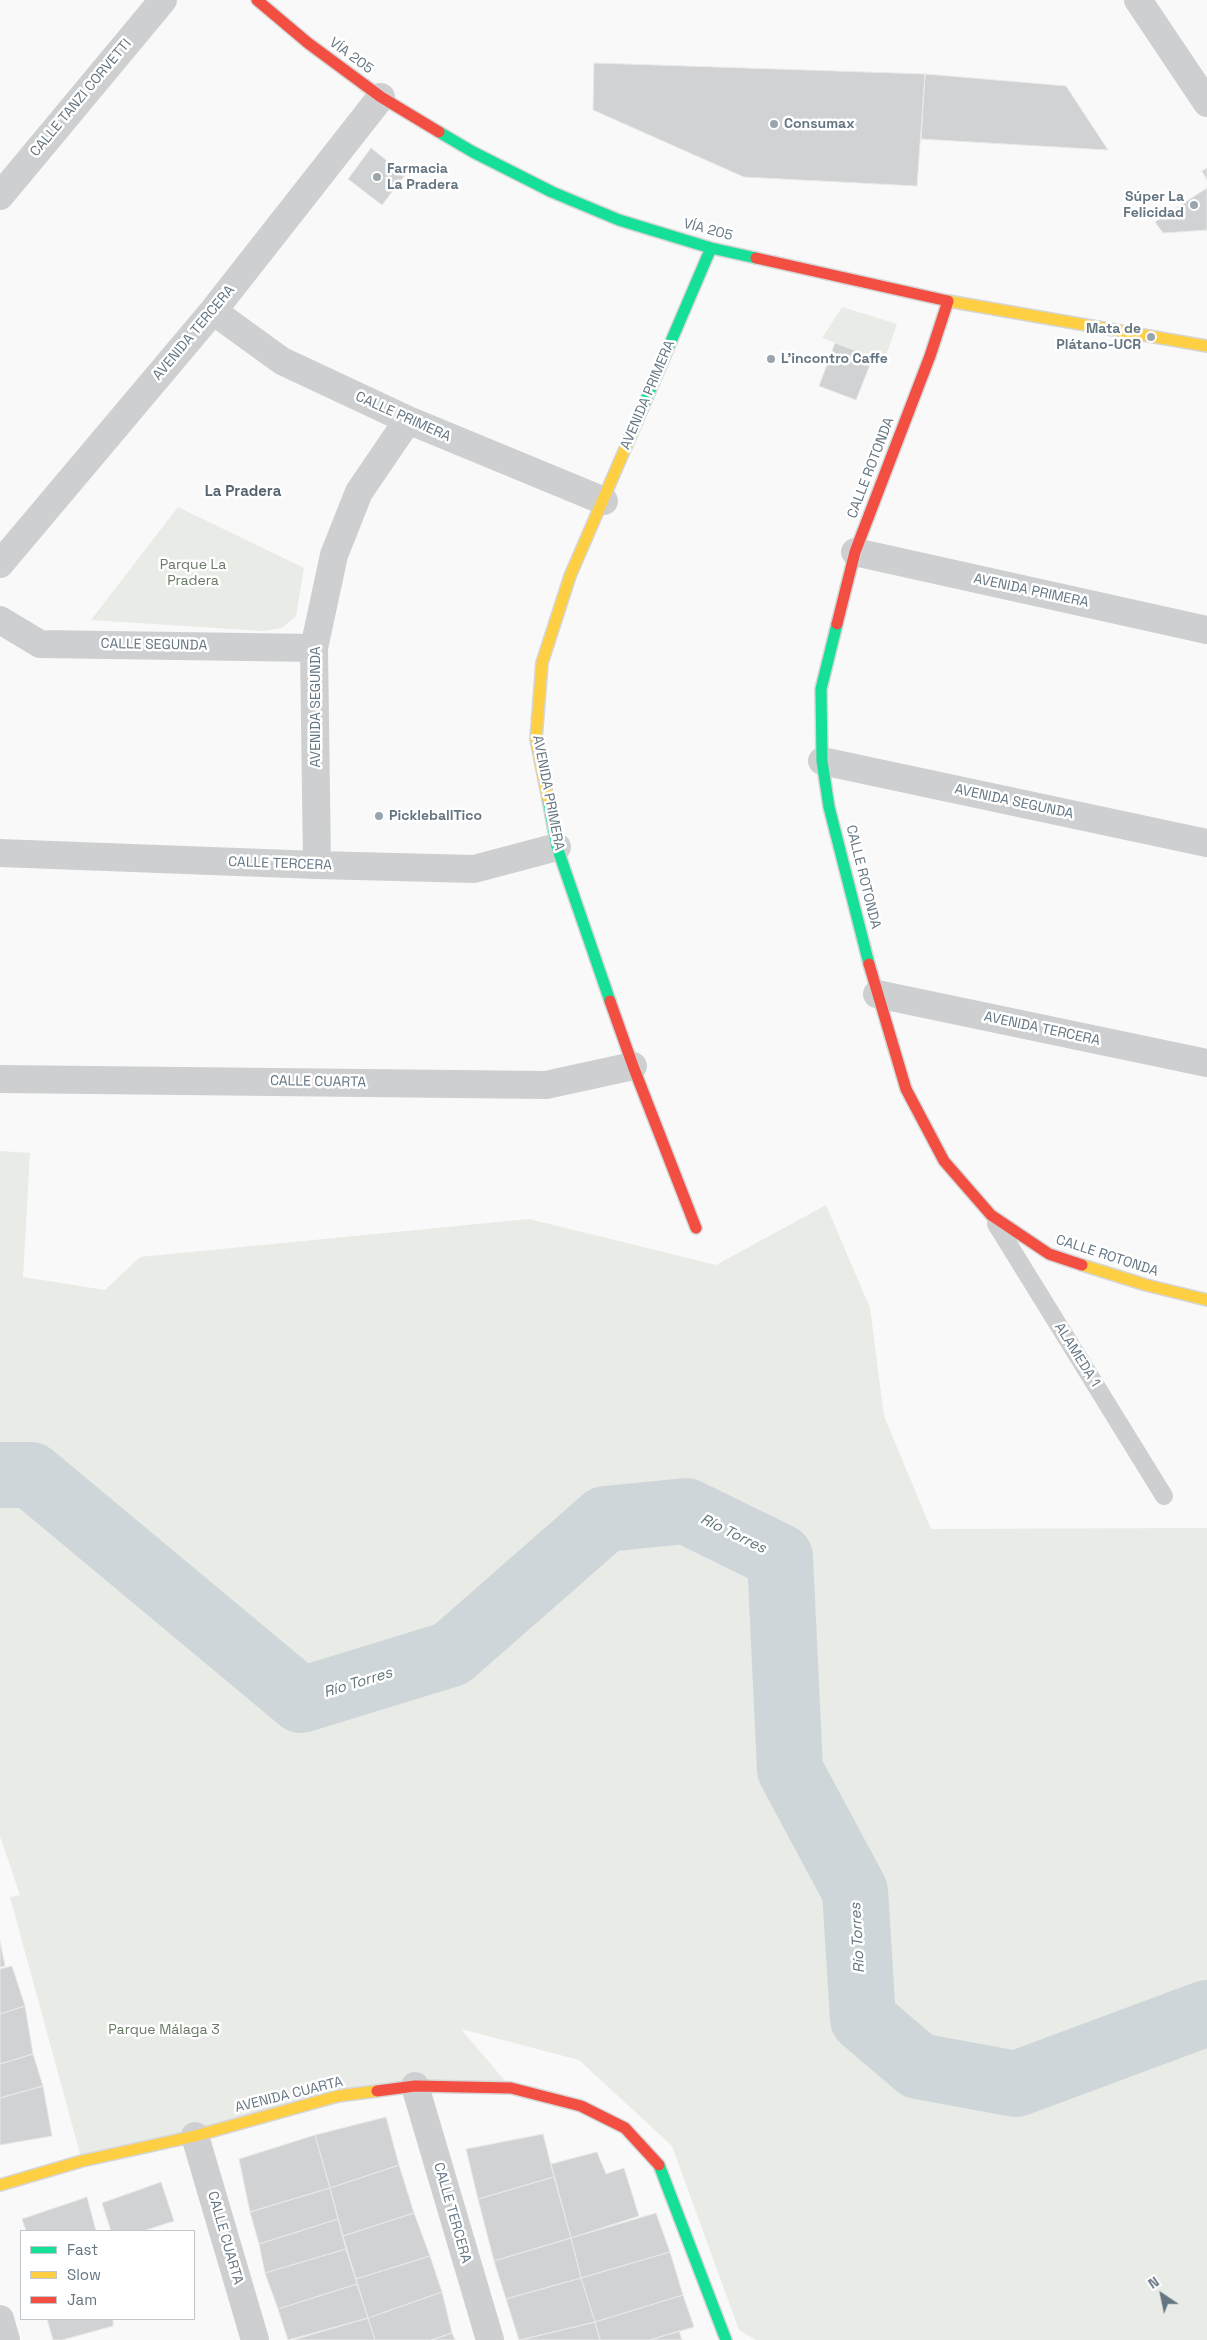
<!DOCTYPE html>
<html>
<head>
<meta charset="utf-8">
<style>
	body { margin:0 }
	#map { position:relative; width:1207px; height:2340px; overflow:hidden; background:#f9f9f9; font-family:"Space Grotesk",sans-serif }
	canvas { display:block }
	.legend { position:absolute; left:20px; top:2230px; width:175px; height:90px; box-sizing:border-box; background:#fff; border:1px solid #c1c8cd; margin:0; padding:6px 9px; list-style:none; font-size:15px; color:#657683 }
	.legend li { display:flex; align-items:center; gap:10px; height:25px }
	.legend b { width:25px; border:1px solid #c1c8cd }
	.north { position:absolute; left:1137px; top:2270px; width:50px; height:50px; -webkit-text-stroke:4px #fff; paint-order:stroke; rotate:326deg; font-size:14px; font-weight:700; line-height:20px; text-align:center; color:#657683 }
	.north::after { content:''; display:block; margin:auto; width:18px; height:22px; background:#657683; clip-path:polygon(50% 0,100% 100%,50% 72%,0 100%) }
</style>
</head>
<body>
<div id="map">
<canvas width="1207" height="2340"></canvas>
<ul class="legend">
<li><b style="height:6px;background:#16e098"></b>Fast</li>
<li><b style="height:6px;background:#ffcf43"></b>Slow</li>
<li><b style="height:6px;background:#f24e42"></b>Jam</li>
</ul>
<div class="north">N</div>
</div>
<script>
const c = document.querySelector('canvas').getContext('2d');
c.lineJoin = 'round';
function paint(path, color) { c.fillStyle = color; c.fill(path, 'evenodd'); }
const toPath = rows => new Path2D(rows.map(r => 'M' + r).join(''));
function strokePath(path, color, width, dash) { c.strokeStyle = color; c.lineWidth = width; c.lineCap = dash ? 'butt' : 'round'; c.setLineDash(dash || []); c.stroke(path); }
function label(font, color, halo, rows, align = 'center') {
  c.font = font + ' "Space Grotesk",sans-serif'; c.lineWidth = 5; c.setLineDash([]); c.textBaseline = 'middle'; c.strokeStyle = halo; c.fillStyle = color; for (const [text, x, y, turn = 0] of rows) {
    c.save(); c.translate(x, y); c.rotate((+turn || 0) * Math.PI / 180); c.textAlign = isNaN(turn) ? turn : align; if (halo) c.strokeText(text, 0, 0); c.fillText(text, 0, 0); c.restore();
  }
}
paint(toPath([
	[842,307,897,324,884,361,822,338],
	[178,507,304,568,296,616,282,628,263,631,91,620],
	[0,1151,30,1153,23,1277,105,1290,140,1257,529,1219,716,1265,826,1205,870,1308,884,1416,931,1529,1207,1528,1207,2340,756,2340,739,2330,672,2146,579,2060,461,2029,511,2088,415,2086,82,2161,10,1897,20,1895,0,1836]
]), '#e8ebe6');
strokePath(toPath([
	[0,1475,31,1475,301,1700,451,1654,605,1519,686,1511,780,1557,790,1770,855,1891,863,2019,918,2066,1016,2084,1207,2013]
]), '#ced6d9', 66);
const building = toPath([
	[594,63,925,74,917,186,744,177,593,110,594,63],
	[925,74,1066,86,1108,150,921,139,925,74],
	[371,148,405,175,382,205,348,179,371,148],
	[1207,168,1207,180,1202,171,1207,168],
	[1207,188,1207,230,1163,233,1155,222,1207,188],
	[835,343,873,357,856,400,819,386,835,343],
	[0,1941,5,1966,0,1967,0,1941],
	[12,1966,25,2006,0,2014,0,1969,12,1966],
	[25,2006,33,2054,0,2064,0,2014,25,2006],
	[33,2054,43,2086,0,2098,0,2064,33,2054],
	[43,2086,52,2136,0,2145,0,2098,43,2086],
	[386,2117,399,2165,330,2188,315,2135,386,2117],
	[543,2134,554,2177,478,2199,466,2149,543,2134],
	[315,2135,330,2188,250,2212,239,2159,315,2135],
	[597,2152,606,2174,624,2168,639,2216,571,2238,551,2164,597,2152],
	[399,2165,414,2213,343,2236,330,2188,399,2165],
	[554,2177,571,2238,494,2261,478,2199,554,2177],
	[161,2182,174,2221,143,2231,111,2231,102,2203,161,2182],
	[330,2188,338,2219,259,2244,250,2212,330,2188],
	[87,2197,96,2231,26,2231,22,2219,87,2197],
	[414,2213,430,2256,356,2279,343,2236,414,2213],
	[656,2213,670,2252,581,2278,571,2238,656,2213],
	[338,2219,346,2249,265,2273,259,2244,338,2219],
	[571,2238,581,2278,506,2299,494,2261,571,2238],
	[346,2249,357,2284,278,2309,265,2273,346,2249],
	[670,2252,683,2295,595,2322,581,2278,670,2252],
	[430,2256,442,2292,368,2318,356,2279,430,2256],
	[581,2278,595,2322,519,2340,506,2299,581,2278],
	[357,2284,368,2318,288,2340,278,2309,357,2284],
	[442,2292,452,2333,431,2340,375,2340,368,2318,442,2292],
	[683,2295,694,2327,650,2340,600,2340,595,2322,683,2295],
	[368,2318,375,2340,293,2340,368,2318],
	[47,2319,113,2319,113,2326,62,2340,53,2340,47,2319],
	[595,2322,600,2340,521,2340,595,2322],
	[679,2331,682,2340,650,2340,679,2331],
	[452,2333,455,2340,431,2340,452,2333]
]);
paint(building, '#d0d2d3');
strokePath(building, '#e8e8e8', 1);
const fast = toPath([
	[439,132,473,152,552,192,619,220,711,248,756,258],
	[631,435,711,248],
	[837,624,821,689,822,761,829,807,869,964],
	[548,799,557,847,610,1001],
	[659,2165,726,2340]
]);
const slow = toPath([
	[948,301,1207,346],
	[548,799,536,739,542,663,570,576,631,435],
	[1082,1265,1146,1285,1207,1300],
	[0,2185,82,2161,195,2136,338,2096,377,2091]
]);
const jam = toPath([
	[257,0,308,43,381,97,439,132],
	[756,258,948,301],
	[837,624,855,552,930,356,948,301],
	[869,964,906,1089,944,1161,991,1215,1049,1254,1082,1265],
	[610,1001,633,1066,696,1228],
	[377,2091,415,2086,511,2088,581,2106,625,2128,659,2165]
]);
strokePath(fast, '#d5d6d7', 14);
strokePath(slow, '#d5d6d7', 14);
strokePath(jam, '#d5d6d7', 14);
strokePath(toPath([
	[996,1224,1164,1496]
]), '#cecfd0', 18);
strokePath(toPath([
	[1138,0,1207,103],
	[0,196,163,0],
	[213,311,282,361,408,420,604,501],
	[855,552,1207,630],
	[0,564,213,311,381,97],
	[0,620,40,644,314,648],
	[822,761,1207,843],
	[0,853,317,865,474,869,557,847],
	[317,865,314,648,334,555,359,492,408,420],
	[877,994,1207,1063],
	[0,1079,546,1085,633,1066],
	[415,2086,490,2340],
	[195,2136,255,2340],
	[0,2319,6,2340]
]), '#cecfd0', 28);
strokePath(fast, '#16e098', 11);
strokePath(slow, '#ffcf43', 11);
strokePath(jam, '#f24e42', 11);
for (const [x, y, r, color] of [
	[774,124,5,"#99a4ac"],
	[377,177,5,"#99a4ac"],
	[1194,205,5,"#99a4ac"],
	[1151,337,5,"#99a4ac"],
	[771,359,5,"#99a4ac"],
	[379,816,5,"#99a4ac"]
]) { const dot = new Path2D(); dot.arc(x, y, r, 0, 2 * Math.PI); c.fillStyle = color; c.fill(dot); strokePath(dot, '#fff', 2); }
label('14px', '#657683', '#fff', [
	["VÍA 205",351,56,36],
	["CALLE TANZI CORVETTI",81,98,-50],
	["VÍA 205",708,230,15],
	["AVENIDA TERCERA",194,333,-50],
	["AVENIDA PRIMERA",648,395,-67],
	["CALLE PRIMERA",403,417,24],
	["CALLE ROTONDA",871,468,-69],
	["AVENIDA PRIMERA",1031,591,12],
	["CALLE SEGUNDA",154,645,1],
	["AVENIDA SEGUNDA",316,707,-90],
	["AVENIDA PRIMERA",548,793,79],
	["AVENIDA SEGUNDA",1014,802,12],
	["CALLE TERCERA",280,864,2],
	["CALLE ROTONDA",863,877,76],
	["AVENIDA TERCERA",1042,1029,12],
	["CALLE CUARTA",318,1082,1],
	["CALLE ROTONDA",1107,1256,18],
	["ALAMEDA 1",1077,1355,58],
	["AVENIDA CUARTA",289,2095,-14],
	["CALLE TERCERA",452,2213,74],
	["CALLE CUARTA",225,2238,74]
]);
label('bold 14px', '#657683', '#fff', [
	["Consumax",784,124],
	["Farmacia",387,169],
	["La Pradera",387,185],
	["Súper La",1184,197,"right"],
	["Felicidad",1184,213,"right"],
	["Mata de",1141,329,"right"],
	["Plátano-UCR",1141,345,"right"],
	["L'incontro Caffe",781,359],
	["PickleballTico",389,816]
], 'left');
label('14px', '#687a64', '#fff', [
	["Parque La",193,565],
	["Pradera",193,581],
	["Parque Málaga 3",164,2030]
]);
label('bold 15px', '#57646e', '#fff', [
	["La Pradera",243,492]
]);
label('italic 15px', '#60757c', '#fff', [
	["Río Torres",733,1534,26],
	["Río Torres",358,1683,-17],
	["Río Torres",858,1938,-93]
]);
</script>
</body>
</html>
